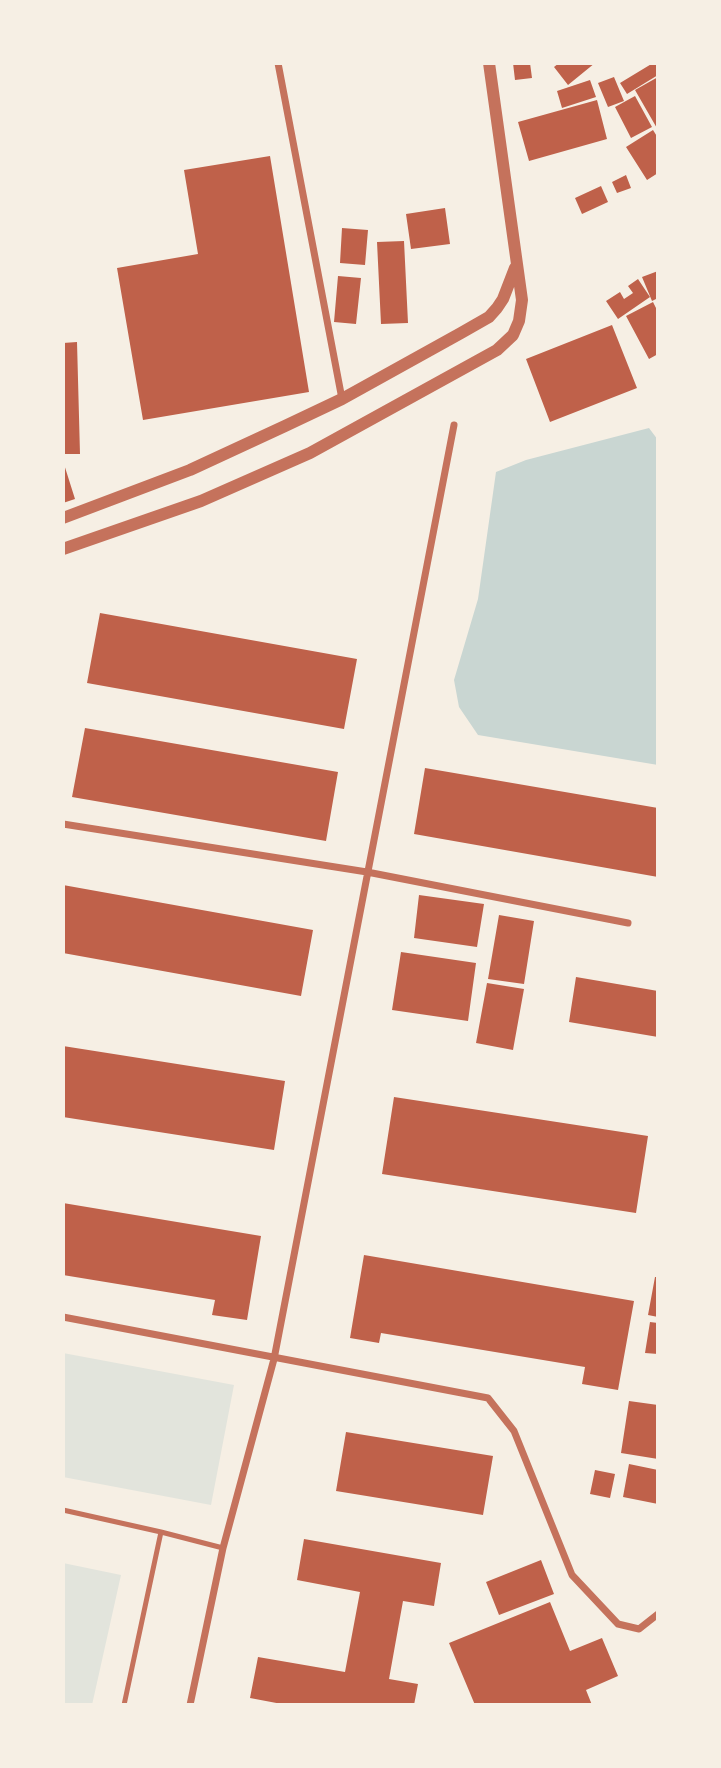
<!DOCTYPE html>
<html>
<head>
<meta charset="utf-8">
<style>
	body { margin:0 }
	#map { position:relative; width:721px; height:1768px; overflow:hidden; background:#f6efe4; font-family:Signika,sans-serif }
	canvas { display:block }
	.frame { position:absolute; inset:0; border:65px solid #f6efe4; pointer-events:none }
</style>
</head>
<body>
<div id="map">
<canvas width="721" height="1768"></canvas>
<div class="frame"></div>
</div>
<script>
const c = document.querySelector('canvas').getContext('2d');
c.lineJoin = 'round';
function paint(path, color) { c.fillStyle = color; c.fill(path, 'evenodd'); }
const toPath = rows => new Path2D(rows.map(r => 'M' + r).join(''));
function strokePath(path, color, width, dash) { c.strokeStyle = color; c.lineWidth = width; c.lineCap = dash ? 'butt' : 'round'; c.setLineDash(dash || []); c.stroke(path); }
paint(toPath([
	[63,1353,234,1385,211,1505,63,1477],
	[63,1563,121,1575,92,1705,63,1705]
]), '#e2e4dc');
paint(toPath([
	[649,428,658,440,658,765,478,735,459,707,454,680,478,599,496,472,526,460]
]), '#c9d6d2');
paint(toPath([
	[513,63,530,63,532,78,515,80],
	[559,63,595,63,568,85,554,67],
	[653,63,658,63,658,75,627,94,620,83],
	[614,77,624,101,608,107,598,83],
	[658,77,658,130,635,90],
	[590,80,596,97,562,108,557,91],
	[635,96,652,127,631,138,615,107],
	[597,100,607,139,529,161,518,122],
	[653,130,658,138,658,173,647,180,626,147],
	[270,156,309,392,143,420,117,268,198,254,184,170],
	[626,175,631,188,617,193,612,182],
	[601,186,608,202,582,214,575,198],
	[445,208,450,244,411,249,406,214],
	[342,228,368,230,365,265,340,263],
	[404,241,408,323,381,324,377,242],
	[658,271,658,298,652,301,642,277],
	[338,276,361,278,356,324,334,322],
	[638,279,650,297,618,319,606,301,620,292,624,299,633,293,628,286],
	[653,302,658,312,658,354,649,359,626,316],
	[612,325,637,388,550,422,526,359],
	[77,342,80,454,63,454,63,343],
	[63,461,75,499,63,503],
	[100,613,357,659,344,729,87,683],
	[85,728,338,772,326,841,72,797],
	[425,768,658,808,658,877,414,834],
	[63,885,313,930,301,996,63,953],
	[419,895,484,904,477,947,414,938],
	[499,915,534,921,524,984,488,979],
	[401,952,476,963,468,1021,392,1010],
	[576,977,658,991,658,1037,569,1022],
	[487,983,524,989,513,1050,476,1043],
	[63,1046,285,1081,274,1150,63,1117],
	[394,1097,648,1136,636,1213,382,1174],
	[63,1203,261,1236,247,1320,212,1315,215,1300,63,1275],
	[364,1255,634,1301,618,1390,582,1384,585,1367,381,1333,379,1343,350,1338],
	[655,1277,658,1277,658,1317,648,1315],
	[650,1322,658,1323,658,1354,645,1353],
	[629,1401,658,1405,658,1459,621,1453],
	[346,1432,493,1456,483,1515,336,1491],
	[629,1464,658,1470,658,1504,623,1497],
	[595,1470,615,1474,610,1498,590,1494],
	[304,1539,441,1563,434,1606,403,1601,389,1679,418,1684,414,1705,287,1705,250,1698,258,1657,345,1672,360,1592,297,1580],
	[541,1560,554,1594,499,1615,486,1582],
	[550,1602,570,1651,602,1638,618,1676,586,1690,592,1705,475,1705,449,1643]
]), '#bf614a');
strokePath(toPath([
	[63,1510,161,1532,124,1705],
	[161,1532,223,1548]
]), '#c5725c', 5);
strokePath(toPath([
	[278,63,342,399],
	[63,824,367,872,628,923],
	[63,1317,488,1398,514,1431,572,1575,618,1624,639,1629,658,1614],
	[190,1705,223,1548,274,1359,454,425]
]), '#c5725c', 7);
strokePath(toPath([
	[63,518,190,470,285,426,342,399,461,333,489,317,497,308,503,299,515,268],
	[63,549,201,501,310,453,497,350,513,335,519,321,522,300,489,63]
]), '#c5725c', 12);
</script>
</body>
</html>
